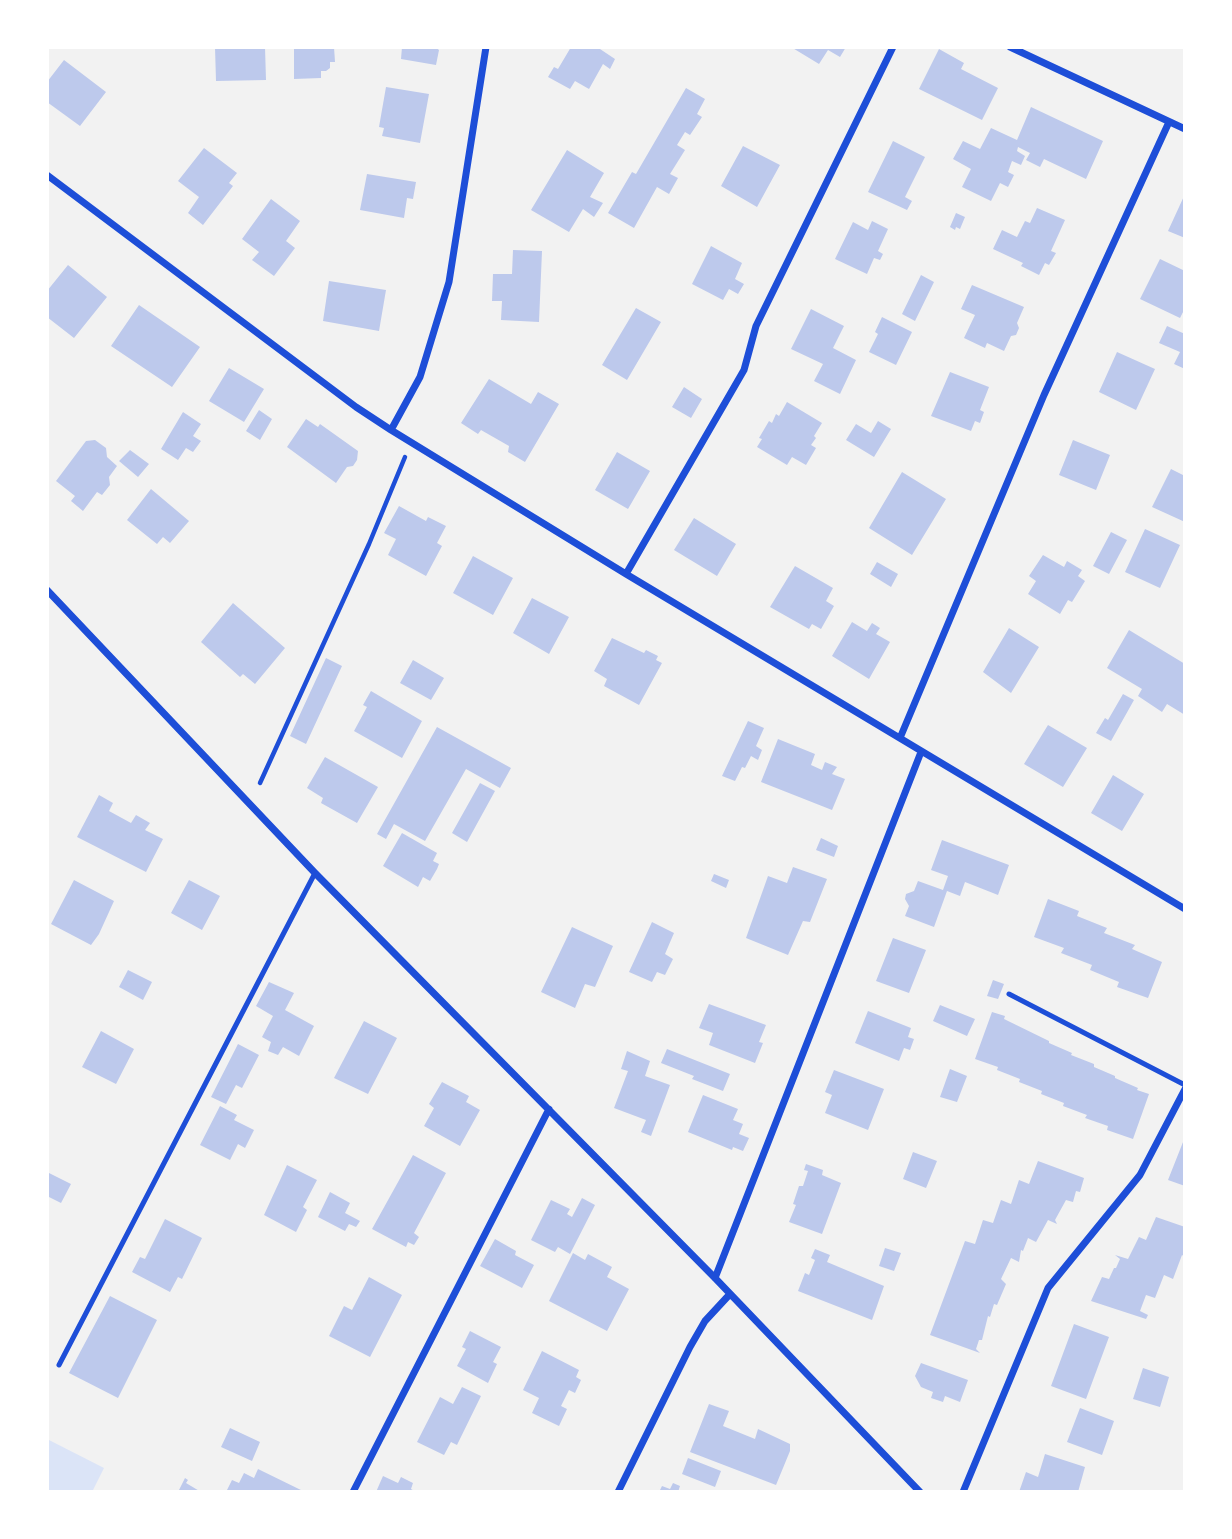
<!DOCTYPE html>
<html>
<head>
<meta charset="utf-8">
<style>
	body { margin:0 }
	#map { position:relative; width:1232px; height:1539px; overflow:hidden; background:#f2f2f2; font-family:Georgia,serif }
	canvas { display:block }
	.frame { position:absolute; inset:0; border:49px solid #fff; pointer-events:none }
</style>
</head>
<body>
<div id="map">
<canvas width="1232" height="1539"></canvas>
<div class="frame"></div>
</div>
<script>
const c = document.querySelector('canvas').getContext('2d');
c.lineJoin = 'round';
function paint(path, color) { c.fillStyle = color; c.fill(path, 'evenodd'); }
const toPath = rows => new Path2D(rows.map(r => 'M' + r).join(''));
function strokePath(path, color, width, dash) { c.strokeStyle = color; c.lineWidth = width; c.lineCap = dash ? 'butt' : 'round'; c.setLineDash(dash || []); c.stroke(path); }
paint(toPath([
	[47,1439,104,1468,92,1492,47,1492]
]), '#dbe4f7');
paint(toPath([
	[215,47,265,47,266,80,216,81],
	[294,47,334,47,335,62,330,62,330,68,326,71,321,71,321,78,294,79],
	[402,47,435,47,439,50,436,65,401,59],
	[571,47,597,47,615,59,610,69,603,64,589,89,575,81,570,89,548,77,554,67,558,69],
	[791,47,846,47,840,57,828,50,819,64],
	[939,49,964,63,961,69,998,88,982,120,919,89],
	[64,60,106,92,80,126,47,102,47,82],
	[386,87,429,94,420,143,382,136,384,128,379,127],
	[686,88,705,99,697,114,702,117,690,135,685,132,677,145,685,150,670,174,678,178,669,194,657,187,634,228,608,213,632,172,636,174],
	[1031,107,1103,141,1086,179,1044,159,1040,167,1026,160,1030,153,1018,147,1017,151,1025,156,1021,165,1012,161,1008,172,1014,175,1008,187,1000,183,991,201,962,187,971,169,953,159,963,141,980,149,991,128,1017,140],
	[893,141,925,157,905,197,912,201,907,210,868,192],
	[743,146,780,165,757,207,721,186],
	[204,148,237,173,229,183,233,186,203,225,188,213,199,197,178,181],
	[567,150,604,173,590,197,603,203,594,217,583,209,569,232,531,210],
	[367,174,416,182,413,199,407,198,404,218,360,210],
	[1185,194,1185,238,1168,231],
	[271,199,300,221,286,241,295,248,274,276,252,260,259,252,242,239],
	[1037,208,1065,220,1051,251,1056,253,1049,265,1045,263,1039,275,1021,266,1023,263,993,249,1002,230,1017,237,1025,221,1030,223],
	[956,213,965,217,960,229,956,227,955,230,950,227],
	[872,221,888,229,878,251,883,254,880,260,874,258,867,274,835,259,853,222,868,230],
	[711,246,742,263,735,279,744,284,738,294,729,289,723,300,692,284],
	[513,250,542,251,539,322,501,320,502,301,492,301,493,274,512,274],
	[1160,259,1185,271,1185,308,1180,318,1140,299],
	[68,265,107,297,74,338,47,317,47,291],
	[921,275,934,282,915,321,902,314],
	[329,281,386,290,379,331,323,321],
	[972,285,1024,307,1017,323,1019,328,1016,335,1011,336,1004,351,987,343,985,348,964,338,975,315,961,309],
	[139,305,200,347,172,387,111,346],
	[636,308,661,322,627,380,602,365],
	[811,309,844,326,833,348,856,360,840,394,814,381,823,364,791,349],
	[882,317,912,332,896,365,869,352,878,334,875,332],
	[1167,326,1185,334,1185,369,1174,364,1180,352,1159,343],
	[1117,352,1155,369,1136,410,1099,392],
	[229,368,264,389,244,422,209,401],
	[950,372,989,387,980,410,984,412,980,423,975,421,971,431,931,416],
	[489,379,531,404,538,392,559,404,525,462,508,452,509,446,481,430,478,434,461,423],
	[684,387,702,399,691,418,672,407],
	[787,402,822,423,814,436,816,438,811,445,816,448,806,465,792,457,787,465,757,447,762,439,759,438,769,421,772,423,776,414,779,416],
	[259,410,272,419,260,440,246,431],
	[183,412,201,424,193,436,201,441,193,452,186,448,178,460,161,449],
	[306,419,318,427,320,424,358,451,357,460,353,466,347,467,336,483,287,447],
	[878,421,891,429,874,457,846,440,856,424,871,433],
	[95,440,106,448,107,457,117,466,109,477,110,485,102,495,97,492,83,511,71,501,75,496,56,481,86,441],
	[1073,440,1110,455,1096,490,1059,475],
	[130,450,149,464,138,477,119,461],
	[617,452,650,471,628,509,595,490],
	[1171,469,1185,476,1185,522,1152,507],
	[902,472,946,499,912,555,869,528],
	[151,489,189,521,170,543,163,537,157,544,127,520],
	[399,506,426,521,428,517,446,526,437,543,442,546,426,576,388,555,396,539,384,533],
	[694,518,736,544,717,576,674,550],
	[1145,529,1180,545,1160,588,1125,572],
	[1111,532,1127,540,1109,574,1093,566],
	[1043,555,1064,567,1067,561,1082,570,1078,576,1085,581,1072,602,1068,600,1060,614,1028,594,1036,581,1029,576],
	[473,556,513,578,493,615,453,593],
	[877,562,898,574,891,587,870,574],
	[795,566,833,588,826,601,834,606,821,629,812,624,809,629,770,607],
	[532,598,569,617,549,654,513,633],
	[233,603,285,648,255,684,243,674,240,677,201,642],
	[852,622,867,631,872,623,880,628,876,634,890,642,869,679,832,656],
	[1009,628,1039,647,1011,693,983,672],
	[1129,630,1185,664,1185,715,1167,704,1162,712,1138,696,1142,689,1107,668],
	[612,638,644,653,646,650,658,656,656,660,662,663,639,705,604,686,607,679,594,671],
	[326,658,342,666,306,744,290,736],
	[413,660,444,678,431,700,400,683],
	[371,691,422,721,402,758,354,731,367,707,363,705],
	[1123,694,1134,700,1111,741,1096,733,1105,718,1108,720],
	[748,721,764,728,756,746,762,750,758,760,751,756,745,768,742,767,735,781,722,776],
	[1048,725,1087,748,1063,787,1024,764],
	[437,727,511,768,500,788,466,769,425,841,394,824,386,839,377,834],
	[778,739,815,754,811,765,822,770,825,762,837,767,832,774,845,779,832,810,761,782],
	[325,757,378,787,357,823,321,803,323,798,307,788],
	[1113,775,1144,794,1122,831,1091,813],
	[480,783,495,791,467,842,452,833],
	[99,795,113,803,109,811,131,823,136,815,150,823,145,830,163,839,146,872,77,837],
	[402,833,437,853,433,861,439,864,437,869,430,881,423,877,418,887,383,866],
	[821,838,838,846,834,857,816,850],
	[942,840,1009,865,998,895,965,882,960,896,947,891,934,927,905,916,909,906,905,899,906,894,914,891,918,881,943,890,948,876,931,870],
	[793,867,827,879,810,922,803,921,788,955,746,938,768,876,787,883],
	[714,874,729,880,726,888,711,881],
	[74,880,114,901,99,934,91,945,51,924],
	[189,880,220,896,202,930,171,913],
	[1048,899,1079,911,1077,916,1107,928,1104,933,1135,945,1132,949,1162,962,1148,998,1117,987,1119,982,1090,970,1092,965,1061,953,1064,948,1034,937],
	[652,922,674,933,665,954,673,959,665,975,657,972,652,982,629,972],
	[572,927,613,946,595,987,585,984,575,1008,541,992],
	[893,938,926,950,909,993,876,981],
	[128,970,152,982,143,1000,119,987],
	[993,980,1004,984,998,999,987,996],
	[269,982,294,993,285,1010,314,1026,299,1056,283,1047,278,1055,268,1051,271,1042,262,1037,273,1016,256,1006],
	[709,1004,766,1025,759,1042,763,1043,755,1063,709,1045,713,1033,699,1028],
	[940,1005,975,1019,967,1036,933,1021],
	[868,1011,911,1028,908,1037,914,1039,910,1050,904,1048,899,1061,855,1043],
	[992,1012,1005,1016,1004,1019,1049,1041,1049,1043,1072,1053,1071,1055,1094,1064,1094,1067,1115,1076,1115,1078,1138,1088,1137,1090,1149,1094,1133,1139,1107,1130,1108,1126,1085,1118,1087,1115,1063,1106,1064,1103,1041,1094,1042,1091,1019,1082,1020,1079,997,1070,998,1067,975,1059],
	[364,1021,397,1038,368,1094,334,1078],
	[101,1031,134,1049,116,1084,82,1067],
	[238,1044,259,1055,242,1088,236,1085,226,1104,211,1097],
	[667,1049,730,1074,723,1091,692,1079,694,1076,661,1063],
	[627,1051,650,1061,645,1076,670,1085,651,1136,641,1132,646,1120,614,1108,628,1071,621,1069],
	[950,1069,967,1076,957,1102,940,1097],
	[834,1070,884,1089,868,1130,825,1113,832,1095,825,1092],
	[442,1082,469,1096,466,1102,480,1110,460,1146,424,1126,434,1108,429,1104],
	[703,1095,738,1109,733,1120,743,1124,739,1134,749,1138,743,1151,733,1147,732,1150,688,1132],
	[220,1106,237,1115,234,1120,254,1130,245,1148,238,1144,230,1160,200,1145],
	[1185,1137,1185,1186,1168,1180],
	[913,1152,937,1161,926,1188,903,1179],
	[413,1155,446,1173,414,1233,419,1237,414,1245,408,1242,406,1247,372,1229],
	[1038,1161,1084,1178,1080,1192,1076,1191,1073,1202,1066,1200,1055,1220,1057,1224,1048,1220,1036,1242,1028,1238,1023,1251,1021,1250,1019,1262,1011,1258,1001,1279,1006,1284,997,1305,994,1304,990,1317,988,1316,982,1340,979,1340,976,1349,980,1353,930,1335,965,1241,975,1244,983,1220,993,1223,1001,1200,1011,1204,1019,1180,1029,1184],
	[806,1164,823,1170,822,1175,841,1183,822,1234,789,1222,796,1205,793,1204,799,1186,803,1186,808,1171,804,1170],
	[287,1165,317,1180,303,1207,307,1210,296,1232,264,1215],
	[47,1172,71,1184,61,1203,47,1196],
	[330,1192,350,1203,345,1213,360,1221,356,1227,349,1224,345,1231,318,1217],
	[582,1198,595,1205,570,1254,558,1247,555,1252,531,1240,551,1200,570,1209,567,1214,572,1217],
	[1156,1217,1185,1227,1185,1257,1182,1255,1173,1279,1164,1275,1155,1298,1146,1295,1140,1311,1148,1315,1146,1319,1091,1301,1102,1277,1109,1279,1114,1268,1116,1268,1120,1259,1115,1255,1128,1259,1139,1237,1146,1240],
	[165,1219,202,1238,182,1279,178,1277,170,1292,132,1272,140,1257,145,1259],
	[495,1239,516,1251,515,1255,534,1265,522,1288,480,1266],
	[885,1248,901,1253,894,1271,879,1266],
	[815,1249,830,1255,827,1262,884,1286,872,1320,798,1291,805,1273,809,1275,815,1260,811,1258],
	[573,1253,585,1260,588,1254,612,1267,607,1277,629,1289,607,1331,549,1301],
	[369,1277,402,1295,370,1357,329,1336,344,1306,352,1310],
	[110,1296,157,1320,118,1398,69,1373],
	[1074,1324,1109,1337,1086,1399,1051,1386],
	[470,1331,501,1347,493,1362,497,1364,488,1383,457,1366,466,1349,462,1347],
	[542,1351,579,1370,576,1377,581,1380,575,1393,569,1390,561,1406,567,1409,559,1426,532,1413,539,1398,523,1390],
	[921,1363,968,1380,960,1402,945,1396,943,1402,931,1398,933,1392,921,1387,915,1376],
	[1143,1368,1169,1377,1160,1407,1133,1399],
	[462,1387,481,1396,457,1445,451,1442,444,1455,417,1442,440,1397,453,1404],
	[709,1404,729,1411,723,1426,755,1439,758,1429,790,1444,790,1451,776,1485,690,1452],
	[1080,1408,1114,1421,1102,1455,1067,1442],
	[230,1428,260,1442,252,1461,221,1447],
	[1045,1454,1085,1467,1078,1492,1019,1492,1026,1472,1038,1477],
	[688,1458,721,1471,715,1487,682,1474],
	[258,1469,305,1492,226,1492,232,1480,239,1483,244,1473,254,1478],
	[383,1476,398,1483,401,1477,413,1483,411,1489,416,1492,376,1492],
	[185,1478,188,1480,186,1483,201,1492,178,1492],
	[673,1483,680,1486,678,1492,659,1492,662,1486,670,1489]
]), '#bdc9ec');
strokePath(toPath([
	[260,783,369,544,405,457]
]), '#1d4ed8', 4.5);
strokePath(toPath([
	[1009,994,1185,1085],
	[59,1365,315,873]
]), '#1d4ed8', 5);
strokePath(toPath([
	[1010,47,1185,129],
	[47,175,356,407,391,430,626,574,1185,909],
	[391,430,420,377,449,282,486,47],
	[626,574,744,370,756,326,893,47],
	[47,590,315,873,715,1278,920,1492],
	[900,738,1044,395,1169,122],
	[715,1278,921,752],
	[353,1492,549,1109],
	[618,1492,690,1347,705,1321,730,1294],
	[963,1492,1048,1288,1140,1175,1185,1089]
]), '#1d4ed8', 7);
</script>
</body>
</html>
